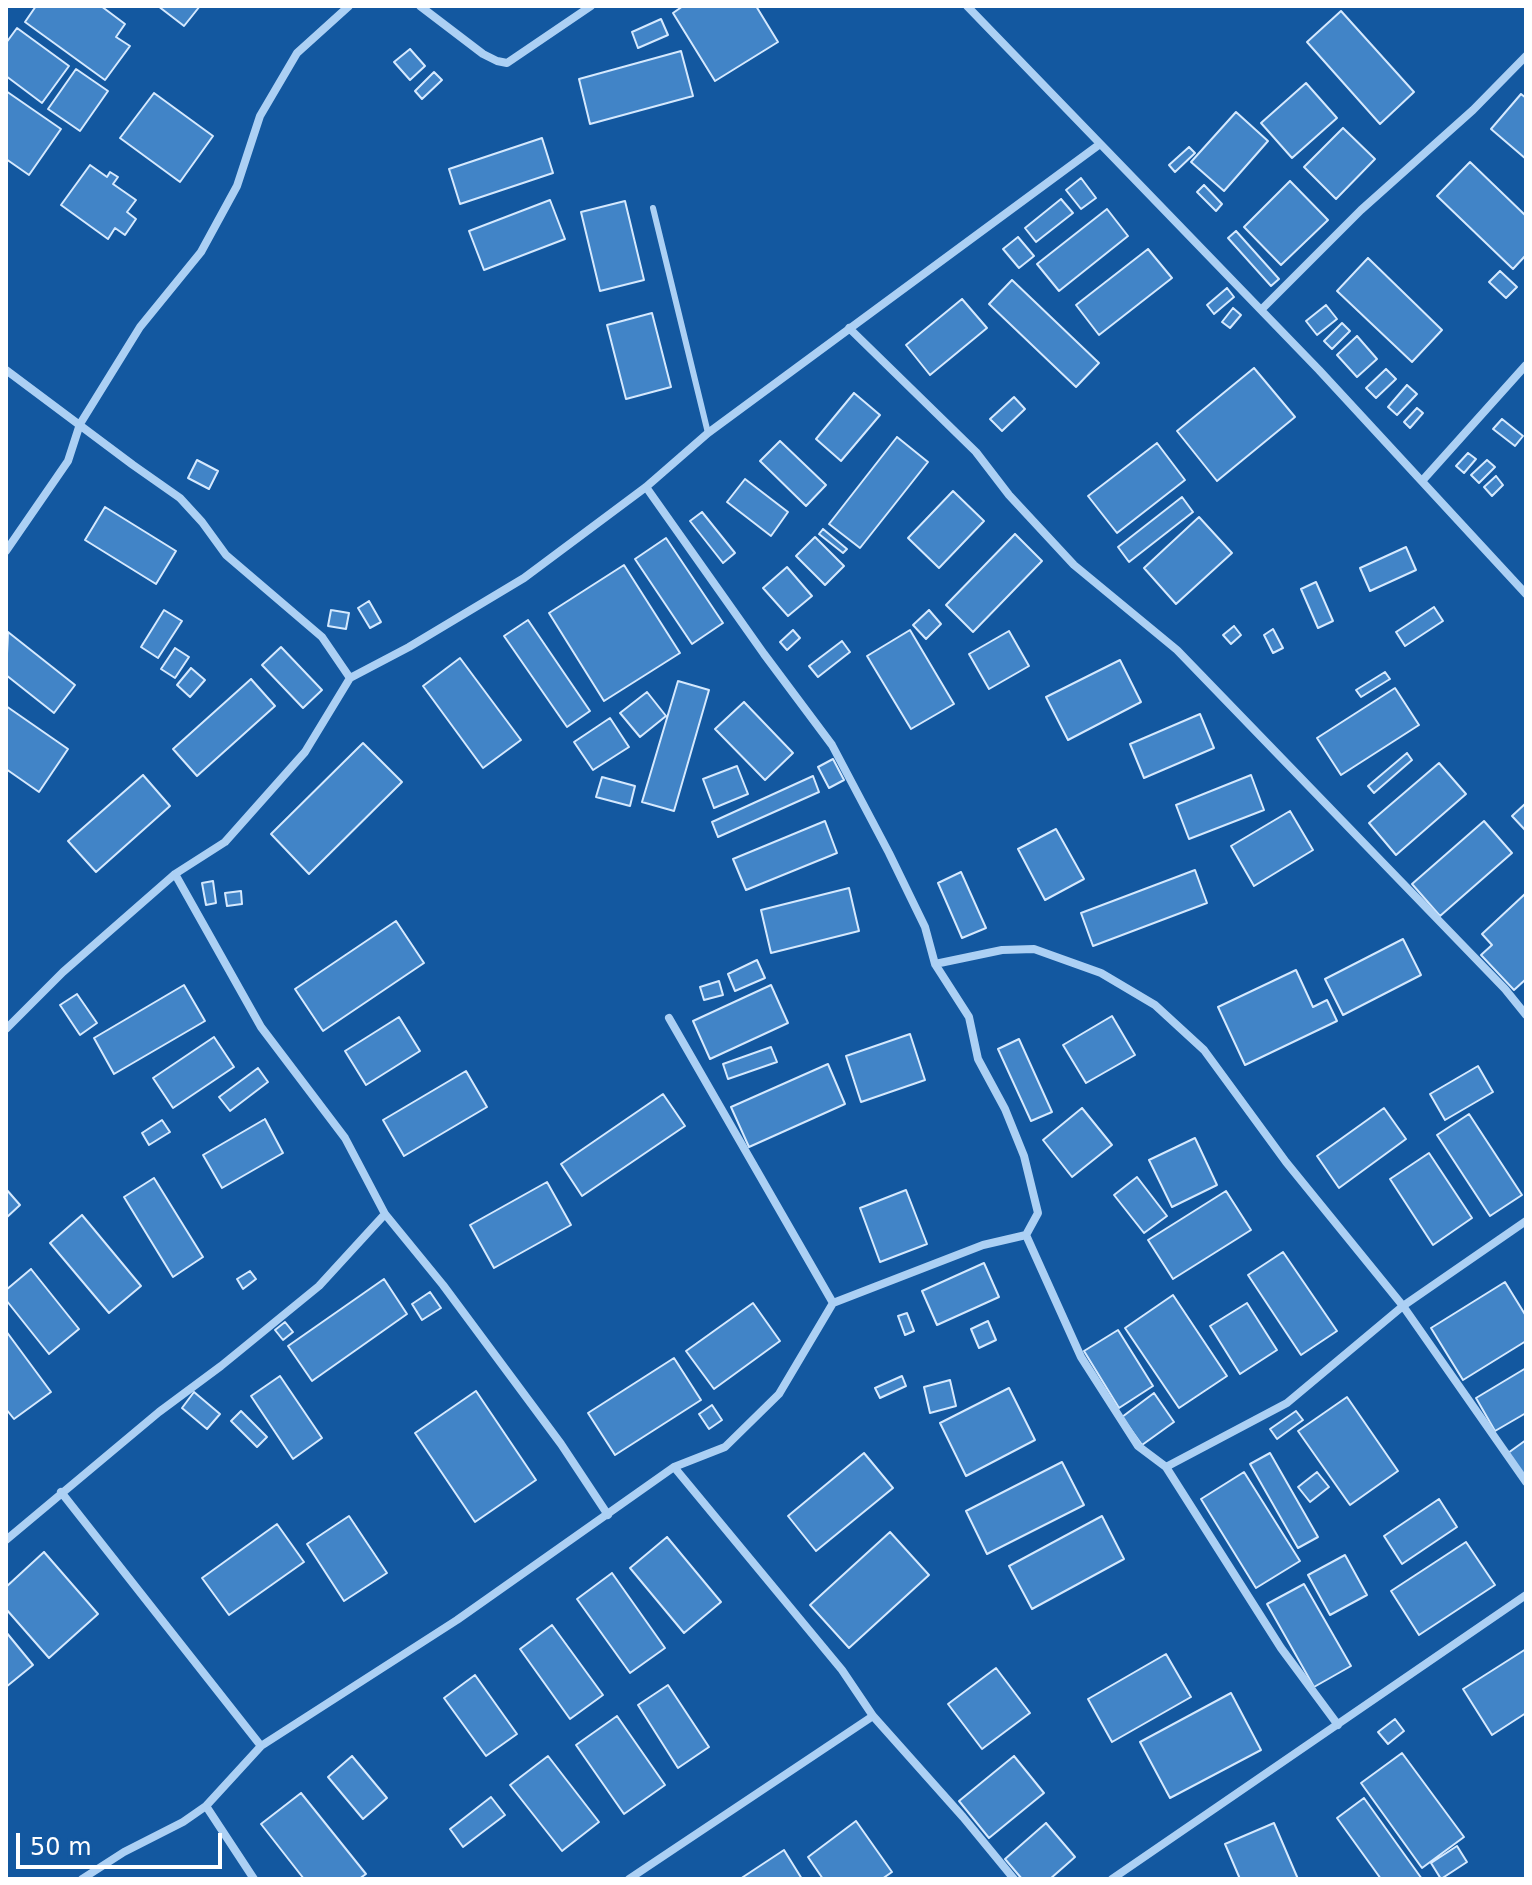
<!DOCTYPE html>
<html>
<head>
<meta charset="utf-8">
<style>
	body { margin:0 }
	#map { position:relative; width:1532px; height:1885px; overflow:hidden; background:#1358a0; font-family:"DejaVu Sans",sans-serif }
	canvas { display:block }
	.frame { position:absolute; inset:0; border:8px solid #fff; pointer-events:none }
	.scale { position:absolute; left:16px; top:1833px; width:206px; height:36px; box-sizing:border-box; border:4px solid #fff; border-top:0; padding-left:10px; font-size:24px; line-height:28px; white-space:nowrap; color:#fff; -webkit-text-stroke:6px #1358a0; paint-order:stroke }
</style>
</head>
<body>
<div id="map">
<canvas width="1532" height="1885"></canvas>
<div class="frame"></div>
<div class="scale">50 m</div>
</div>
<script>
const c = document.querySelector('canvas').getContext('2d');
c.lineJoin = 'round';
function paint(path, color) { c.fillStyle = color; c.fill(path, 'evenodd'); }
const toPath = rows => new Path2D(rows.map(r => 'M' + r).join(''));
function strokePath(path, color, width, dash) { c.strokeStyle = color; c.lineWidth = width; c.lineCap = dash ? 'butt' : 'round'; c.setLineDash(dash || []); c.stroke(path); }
const building = toPath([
	[36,6,101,6,125,24,116,37,130,46,105,80,25,22,36,6],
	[158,6,200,6,184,26,158,6],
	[683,6,756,6,778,42,715,81,673,13,683,6],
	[1341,11,1414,92,1380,124,1307,42,1341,11],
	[661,19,668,35,638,48,632,32,661,19],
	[17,28,69,66,42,103,6,76,6,43,17,28],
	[410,49,425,66,410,80,394,62,410,49],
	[681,51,693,96,590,124,579,79,681,51],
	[76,69,108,91,80,131,48,109,76,69],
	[434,72,442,80,422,99,415,91,434,72],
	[1306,83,1337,118,1292,158,1261,123,1306,83],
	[6,91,61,129,29,175,6,159,6,91],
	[154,93,213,136,180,182,120,138,154,93],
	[1521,94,1526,98,1526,159,1491,129,1521,94],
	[1236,112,1268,141,1224,191,1191,162,1236,112],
	[1343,128,1375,159,1336,199,1304,167,1343,128],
	[542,138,553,173,460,204,449,169,542,138],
	[1189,147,1195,153,1175,172,1169,165,1189,147],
	[1470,162,1526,216,1526,255,1513,269,1437,196,1470,162],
	[90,165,107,177,110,172,118,177,113,184,136,200,127,212,136,219,125,235,115,228,108,239,61,205,90,165],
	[1081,178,1096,198,1081,209,1066,190,1081,178],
	[1290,181,1328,220,1281,265,1244,227,1290,181],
	[1204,185,1222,204,1216,211,1197,192,1204,185],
	[1061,199,1073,213,1036,242,1025,228,1061,199],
	[550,200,565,239,484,270,469,231,550,200],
	[625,201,644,280,600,291,581,212,625,201],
	[1107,209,1128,236,1059,291,1037,264,1107,209],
	[1236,231,1279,279,1271,286,1228,238,1236,231],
	[1018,237,1034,256,1019,268,1003,249,1018,237],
	[1148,249,1172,278,1099,335,1076,305,1148,249],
	[1368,258,1442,330,1412,362,1337,291,1368,258],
	[1500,271,1517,287,1506,298,1489,282,1500,271],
	[1012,280,1099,363,1076,387,989,304,1012,280],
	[1227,288,1234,297,1214,314,1207,305,1227,288],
	[962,299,987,328,930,375,906,345,962,299],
	[1326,305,1337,319,1317,335,1306,321,1326,305],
	[1233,308,1241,315,1230,328,1222,322,1233,308],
	[652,313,671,387,626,399,607,325,652,313],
	[1342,323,1350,331,1332,349,1324,341,1342,323],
	[1357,336,1377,359,1357,377,1337,355,1357,336],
	[1254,368,1295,417,1217,481,1177,431,1254,368],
	[1386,369,1396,379,1376,398,1366,388,1386,369],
	[1407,385,1417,394,1397,415,1388,407,1407,385],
	[854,393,880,415,841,461,816,439,854,393],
	[1014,397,1025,409,1002,431,990,419,1014,397],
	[1417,408,1423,413,1410,428,1404,422,1417,408],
	[1502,419,1523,436,1515,446,1493,429,1502,419],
	[897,437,928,462,860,548,829,524,897,437],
	[780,441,826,485,806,506,760,461,780,441],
	[1157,443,1185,480,1117,533,1088,496,1157,443],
	[1468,453,1476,459,1464,473,1456,466,1468,453],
	[197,460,218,471,209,489,188,478,197,460],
	[1487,460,1495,467,1479,483,1471,475,1487,460],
	[1496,476,1503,485,1492,496,1484,487,1496,476],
	[745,479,788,512,771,536,727,502,745,479],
	[953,491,984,521,939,568,908,538,953,491],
	[1182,497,1193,512,1129,562,1118,547,1182,497],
	[105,507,176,551,156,584,85,540,105,507],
	[702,512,735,553,723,563,690,521,702,512],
	[1199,517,1232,553,1176,604,1144,568,1199,517],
	[823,529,847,549,843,553,819,534,823,529],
	[1015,534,1042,561,973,632,946,605,1015,534],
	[815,537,844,566,825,585,796,556,815,537],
	[666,538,723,623,692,644,635,559,666,538],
	[1406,547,1416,570,1370,591,1360,568,1406,547],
	[624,565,680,653,604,701,549,613,624,565],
	[787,567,812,596,788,616,763,588,787,567],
	[1316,582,1333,621,1318,628,1301,589,1316,582],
	[369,601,381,622,370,628,358,608,369,601],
	[1434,607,1443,621,1405,646,1396,632,1434,607],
	[164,610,182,621,158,658,141,647,164,610],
	[331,610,349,613,346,629,328,626,331,610],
	[929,610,941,624,926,639,913,625,929,610],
	[528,620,590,711,567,727,504,636,528,620],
	[1234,626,1241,635,1231,644,1223,635,1234,626],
	[1273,629,1283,648,1273,653,1264,635,1273,629],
	[793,630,800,638,787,650,780,642,793,630],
	[910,630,954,704,911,729,867,656,910,630],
	[1009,631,1029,666,989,689,969,654,1009,631],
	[8,632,75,685,54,713,6,675,8,632],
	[842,641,850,652,818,677,809,666,842,641],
	[281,647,322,690,303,708,262,665,281,647],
	[175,648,189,657,175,678,161,669,175,648],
	[460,658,521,740,483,768,423,686,460,658],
	[1120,660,1141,702,1068,740,1046,697,1120,660],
	[191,668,205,680,190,697,177,685,191,668],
	[1385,672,1390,679,1361,697,1356,690,1385,672],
	[251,679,275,706,197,776,173,749,251,679],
	[678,681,709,690,674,811,642,802,678,681],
	[1395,688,1419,725,1341,775,1317,738,1395,688],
	[647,692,666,716,640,737,620,713,647,692],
	[744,702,793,753,765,780,715,729,744,702],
	[6,706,68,749,39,792,6,769,6,706],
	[1200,714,1214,748,1144,778,1130,744,1200,714],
	[610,718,629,747,593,770,574,742,610,718],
	[363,743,402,782,309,874,271,834,363,743],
	[1407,753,1412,760,1374,793,1368,786,1407,753],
	[833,759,844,780,829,788,818,767,833,759],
	[1439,763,1466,794,1396,855,1369,823,1439,763],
	[737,766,748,794,714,808,703,779,737,766],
	[143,775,170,806,96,872,68,841,143,775],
	[1251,775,1264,810,1189,839,1176,805,1251,775],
	[813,776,819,792,718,837,712,822,813,776],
	[602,777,635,786,630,806,596,797,602,777],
	[1526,803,1526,831,1512,816,1526,803],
	[1290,811,1313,850,1254,886,1231,846,1290,811],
	[825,821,837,853,746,890,733,859,825,821],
	[1484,821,1512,853,1440,916,1412,884,1484,821],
	[1056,829,1084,879,1045,900,1018,849,1056,829],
	[1195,870,1207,903,1093,946,1081,913,1195,870],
	[961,872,986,928,962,938,938,883,961,872],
	[213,881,216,903,206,905,202,883,213,881],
	[849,888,859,931,771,953,761,910,849,888],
	[241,891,242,904,227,906,225,893,241,891],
	[1526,893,1526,979,1514,990,1481,955,1492,945,1482,934,1526,893],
	[396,921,424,963,323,1031,295,989,396,921],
	[1403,939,1421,975,1343,1015,1325,979,1403,939],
	[757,960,765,978,735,991,728,974,757,960],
	[1296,970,1313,1007,1327,1000,1337,1021,1245,1065,1218,1007,1296,970],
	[719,981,723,995,704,1000,700,987,719,981],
	[184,985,205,1021,114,1074,94,1038,184,985],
	[771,985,788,1023,710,1059,693,1021,771,985],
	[77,994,97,1023,80,1035,60,1005,77,994],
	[1112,1016,1135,1055,1086,1083,1063,1045,1112,1016],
	[399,1017,420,1051,366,1085,345,1051,399,1017],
	[910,1034,925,1080,861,1102,846,1056,910,1034],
	[214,1037,234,1067,173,1108,153,1078,214,1037],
	[1019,1039,1052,1112,1031,1121,998,1049,1019,1039],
	[771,1047,777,1062,728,1079,723,1064,771,1047],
	[828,1064,845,1104,749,1147,731,1107,828,1064],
	[1478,1066,1493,1092,1445,1120,1430,1094,1478,1066],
	[258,1068,268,1082,230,1111,219,1097,258,1068],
	[466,1071,487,1107,404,1156,383,1120,466,1071],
	[663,1094,685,1126,582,1196,561,1164,663,1094],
	[1082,1108,1112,1145,1072,1177,1043,1140,1082,1108],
	[1384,1108,1406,1139,1339,1188,1317,1156,1384,1108],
	[1469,1114,1522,1195,1490,1216,1437,1135,1469,1114],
	[265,1119,283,1153,222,1188,203,1155,265,1119],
	[162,1120,170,1132,149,1145,142,1133,162,1120],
	[1195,1138,1217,1185,1172,1207,1149,1160,1195,1138],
	[1429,1153,1472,1218,1433,1245,1390,1179,1429,1153],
	[1137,1177,1167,1216,1144,1233,1114,1195,1137,1177],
	[154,1178,203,1257,173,1277,124,1197,154,1178],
	[547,1182,571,1225,494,1268,470,1225,547,1182],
	[6,1189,20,1205,6,1218,6,1189],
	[906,1190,927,1244,880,1262,860,1208,906,1190],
	[1226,1191,1251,1230,1173,1279,1148,1240,1226,1191],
	[82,1215,141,1286,109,1313,50,1243,82,1215],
	[1283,1252,1337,1331,1301,1355,1248,1275,1283,1252],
	[984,1263,999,1297,937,1325,922,1291,984,1263],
	[31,1269,79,1329,49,1354,6,1300,6,1290,31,1269],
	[250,1271,256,1279,243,1289,237,1279,250,1271],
	[384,1279,407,1314,312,1381,288,1346,384,1279],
	[1505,1282,1526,1316,1526,1341,1463,1380,1431,1328,1505,1282],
	[430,1292,441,1308,422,1320,412,1304,430,1292],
	[1173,1295,1227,1376,1179,1408,1125,1328,1173,1295],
	[753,1303,780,1341,714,1389,686,1351,753,1303],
	[1247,1303,1277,1350,1240,1374,1210,1326,1247,1303],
	[907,1313,914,1331,905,1335,898,1316,907,1313],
	[988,1321,996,1340,979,1348,971,1329,988,1321],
	[285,1322,293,1332,283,1340,275,1330,285,1322],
	[1118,1330,1153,1386,1119,1408,1084,1351,1118,1330],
	[6,1331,51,1392,14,1419,6,1409,6,1331],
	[674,1358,701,1400,615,1455,588,1413,674,1358],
	[1526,1368,1526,1413,1495,1431,1476,1398,1526,1368],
	[280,1376,322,1438,293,1459,251,1396,280,1376],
	[902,1376,906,1386,880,1398,875,1388,902,1376],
	[950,1380,956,1406,930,1413,924,1387,950,1380],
	[1009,1388,1035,1440,966,1476,940,1423,1009,1388],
	[476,1391,536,1480,475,1522,415,1433,476,1391],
	[194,1392,220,1414,207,1429,182,1408,194,1392],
	[1154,1393,1174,1422,1142,1445,1122,1417,1154,1393],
	[1347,1397,1398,1471,1350,1505,1298,1431,1347,1397],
	[712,1405,722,1420,709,1429,699,1414,712,1405],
	[241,1411,267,1437,257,1447,231,1421,241,1411],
	[1296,1411,1303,1420,1277,1439,1270,1429,1296,1411],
	[1526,1440,1526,1479,1508,1453,1526,1440],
	[864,1453,893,1488,816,1551,788,1516,864,1453],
	[1270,1453,1318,1537,1298,1548,1250,1464,1270,1453],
	[1062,1462,1084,1505,987,1554,966,1511,1062,1462],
	[1244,1472,1300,1561,1256,1588,1201,1499,1244,1472],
	[1317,1472,1329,1487,1310,1502,1298,1487,1317,1472],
	[1439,1499,1457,1527,1402,1564,1384,1536,1439,1499],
	[349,1516,387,1573,344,1601,307,1544,349,1516],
	[1102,1516,1124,1559,1032,1609,1009,1566,1102,1516],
	[277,1524,304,1562,229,1615,202,1578,277,1524],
	[890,1532,929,1575,849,1648,810,1605,890,1532],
	[667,1537,721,1602,684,1633,630,1568,667,1537],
	[1466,1542,1495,1585,1419,1635,1391,1591,1466,1542],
	[44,1552,98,1614,49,1658,6,1609,6,1587,44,1552],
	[1345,1555,1367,1595,1330,1615,1308,1575,1345,1555],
	[612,1573,665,1648,630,1673,577,1599,612,1573],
	[1304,1584,1351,1666,1314,1687,1267,1604,1304,1584],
	[552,1625,603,1695,570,1719,520,1649,552,1625],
	[6,1632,33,1665,6,1687,6,1632],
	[1526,1649,1526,1713,1492,1735,1463,1689,1526,1649],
	[1166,1654,1191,1697,1112,1742,1088,1699,1166,1654],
	[996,1668,1030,1713,982,1749,948,1704,996,1668],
	[475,1675,517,1734,486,1756,444,1698,475,1675],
	[668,1685,709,1747,678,1768,638,1705,668,1685],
	[1231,1693,1261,1750,1170,1798,1140,1742,1231,1693],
	[617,1716,665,1785,624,1814,576,1745,617,1716],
	[1395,1719,1404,1731,1388,1744,1378,1732,1395,1719],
	[1402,1753,1464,1837,1422,1868,1361,1783,1402,1753],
	[352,1756,387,1798,363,1819,328,1777,352,1756],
	[548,1756,599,1822,562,1851,510,1785,548,1756],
	[1014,1756,1044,1793,989,1838,959,1801,1014,1756],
	[301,1793,366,1874,359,1879,304,1879,261,1824,301,1793],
	[491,1797,505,1815,463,1847,450,1829,491,1797],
	[1364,1798,1422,1879,1381,1879,1337,1818,1364,1798],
	[856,1821,892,1872,882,1879,823,1879,808,1857,856,1821],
	[1046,1823,1075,1857,1050,1879,1022,1879,1005,1859,1046,1823],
	[1274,1823,1298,1879,1240,1879,1225,1844,1274,1823],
	[1457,1846,1467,1862,1441,1879,1431,1863,1457,1846],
	[784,1850,802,1879,740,1879,784,1850]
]);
paint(building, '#4184c7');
strokePath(building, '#d5e9fe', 2);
strokePath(toPath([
	[653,208,708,433]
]), '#acd0f4', 6);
strokePath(toPath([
	[420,6,483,54,497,61,507,63,591,6],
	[967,6,1319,370,1526,594],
	[1261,310,1361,210,1473,110,1526,56],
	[849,328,976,452,1009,495,1074,565,1177,650,1505,989,1526,1015],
	[6,370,133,465,180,498,202,522,226,555,322,637,350,678],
	[1422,481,1526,365],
	[646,487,764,654,832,745,889,853,925,927,935,964,969,1017,978,1059,1005,1109,1024,1156,1038,1213,1026,1235,1081,1357,1138,1446,1166,1467,1281,1648,1338,1725],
	[6,551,68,461,80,424,140,327,201,252,237,186,260,116,297,53,349,6],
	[175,874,261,1027,345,1138,385,1214,443,1285,561,1444,608,1515],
	[935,964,1002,950,1034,949,1101,973,1155,1005,1204,1050,1286,1162,1403,1306,1526,1482],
	[669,1018,833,1303],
	[6,1029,63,972,175,874,225,842,305,752,350,678,409,647,524,578,646,487,708,433,1100,144],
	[674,1467,842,1670,873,1716,963,1817,1014,1879],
	[1166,1467,1287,1403,1403,1306,1526,1221],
	[61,1492,261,1746],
	[6,1540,159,1412,221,1366,319,1286,385,1214],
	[206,1806,254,1879],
	[82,1879,124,1852,183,1822,206,1806,261,1746,457,1620,674,1467,725,1447,779,1394,833,1303,983,1245,1026,1235],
	[629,1879,873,1716],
	[1112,1879,1526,1595]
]), '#acd0f4', 8);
</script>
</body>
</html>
